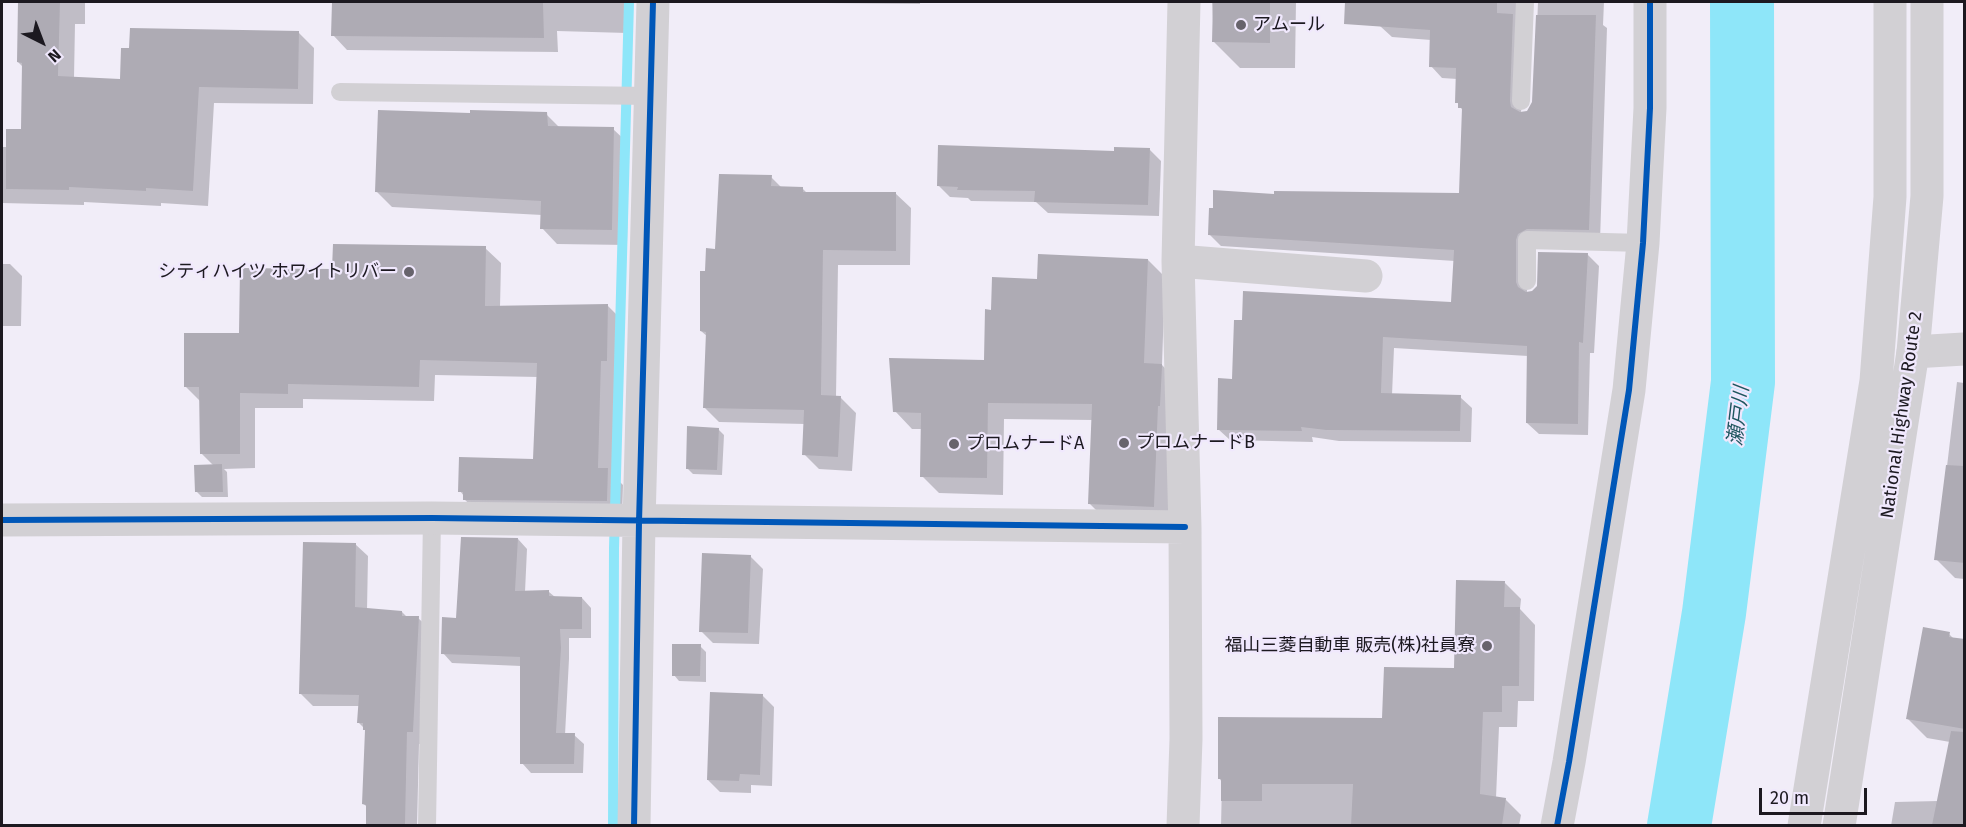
<!DOCTYPE html>
<html>
<head>
<meta charset="utf-8">
<style>
	body { margin:0 }
	#map { position:relative; width:1966px; height:827px; overflow:hidden; background:#f1edf8; font-family:"Fira Sans",sans-serif }
	canvas { display:block }
	.frame { position:absolute; inset:0; border:3px solid #1c1920; pointer-events:none }
	.north { position:absolute; left:12px; top:12px; width:60px; height:60px; -webkit-text-stroke:4px #f0e8fd; paint-order:stroke; rotate:138deg; font-size:16px; font-weight:700; line-height:24px; text-align:center; color:#1c1920 }
	.north::after { content:''; display:block; margin:auto; width:21px; height:27px; background:#1c1920; clip-path:polygon(50% 0,100% 100%,50% 72%,0 100%) }
	.scale { position:absolute; left:1759px; top:788px; width:108px; height:27px; box-sizing:border-box; border:3px solid #1c1920; border-top:0; padding-left:8px; font-size:18px; line-height:21px; white-space:nowrap; color:#1c1920; -webkit-text-stroke:4px #f0e8fd; paint-order:stroke }
</style>
</head>
<body>
<div id="map">
<canvas width="1966" height="827"></canvas>
<div class="frame"></div>
<div class="north">N</div>
<div class="scale">20 m</div>
</div>
<script>
const c = document.querySelector('canvas').getContext('2d');
c.lineJoin = 'round';
function paint(path, color) { c.fillStyle = color; c.fill(path, 'evenodd'); }
const toPath = rows => new Path2D(rows.map(r => 'M' + r).join(''));
function strokePath(path, color, width, dash) { c.strokeStyle = color; c.lineWidth = width; c.lineCap = dash ? 'butt' : 'round'; c.setLineDash(dash || []); c.stroke(path); }
function label(font, color, halo, rows, align = 'center') {
  c.font = font + ' "Fira Sans","Noto Sans JP",sans-serif'; c.lineWidth = 4.5; c.setLineDash([]); c.textBaseline = 'middle'; c.strokeStyle = halo; c.fillStyle = color; for (const [text, x, y, turn = 0] of rows) {
    c.save(); c.translate(x, y); c.rotate((+turn || 0) * Math.PI / 180); c.textAlign = isNaN(turn) ? turn : align; if (halo) c.strokeText(text, 0, 0); c.fillText(text, 0, 0); c.restore();
  }
}
paint(toPath([
	[20,2,85,2,85,24,75,24,74,78,122,80,299,33,314,48,313,104,214,103,208,206,161,203,161,206,84,202,84,205,2,203,2,147,7,147,23,130,23,67,18,62],
	[333,2,628,2,627,33,557,31,558,52,347,50,333,35],
	[822,2,920,2,920,4,823,3],
	[1212,2,1296,2,1295,68,1240,68,1214,42],
	[1381,2,1604,2,1603,25,1607,28,1600,241,1539,240,1527,252,1527,294,1533,292,1587,254,1599,266,1594,353,1590,353,1588,435,1539,434,1527,423,1528,356,1394,348,1392,395,1460,397,1472,408,1471,442,1339,441,1312,437,1313,442,1230,440,1218,429,1233,380,1452,303,1455,261,1221,246,1209,234,1275,196,1461,194,1463,111,1457,102,1457,79,1442,78,1431,66,1431,40,1392,37,1380,26],
	[1538,2,1534,102,1528,112,1521,114,1525,14,1531,3],
	[546,114,560,128,613,129,629,144,627,245,557,244,542,228,542,215,392,207,376,191,471,115],
	[1150,150,1161,161,1159,216,1048,213,1036,202,971,201,968,198,950,197,939,186,1115,152],
	[771,177,782,188,802,188,807,193,895,193,911,208,910,265,838,265,836,397,841,398,856,413,852,471,819,469,804,454,805,424,719,422,704,407,708,337,701,331,706,272,717,250],
	[485,248,501,263,500,307,608,306,623,321,622,375,616,375,613,475,623,485,622,516,480,514,464,499,464,496,460,491,535,461,538,377,435,375,434,401,303,399,303,408,255,408,255,468,224,469,227,472,228,497,202,497,196,491,214,466,201,453,201,402,185,386,241,335,334,270],
	[1148,260,1165,277,1162,365,1178,382,1171,523,1107,521,1090,504,1093,420,1004,419,1003,495,939,493,922,476,923,429,912,429,895,411,986,362,993,312,1039,280],
	[2,264,10,264,22,276,21,326,2,326],
	[1957,382,1964,383,1964,579,1955,578,1936,559],
	[718,429,724,435,722,475,693,474,687,468],
	[518,539,527,549,525,592,549,592,555,597,582,598,591,608,591,638,569,638,569,659,565,735,574,735,584,744,583,773,531,773,522,763,521,666,452,663,443,653,458,620],
	[355,544,368,556,367,610,402,612,407,617,418,618,431,630,424,744,419,744,417,826,367,826,368,808,364,804,367,731,358,722,359,706,313,706,300,693],
	[750,556,763,569,759,644,713,643,701,631],
	[1505,583,1521,599,1520,609,1535,625,1534,701,1518,701,1517,727,1499,727,1496,798,1505,799,1521,815,1519,826,1221,826,1222,782,1219,778,1384,719,1455,670],
	[1949,634,1964,649,1964,826,1891,826,1895,802,1938,801,1950,742,1927,738,1908,719],
	[700,646,706,652,706,682,679,681,674,675],
	[762,695,774,707,772,786,751,785,751,793,720,792,708,780]
]), '#0003');
strokePath(toPath([
	[613,826,614,548,629,2]
]), '#8ee6f9', 10);
strokePath(toPath([
	[1679,826,1714,613,1743,382,1742,2]
]), '#8ee6f9', 64);
paint(toPath([
	[18,2,60,2,58,76,120,79,121,48,129,48,130,28,299,31,298,89,199,87,193,191,146,188,146,191,69,187,69,190,6,189,6,129,21,129,22,63,17,62],
	[332,2,543,2,544,38,331,36],
	[1213,2,1270,2,1270,43,1212,42],
	[1345,2,1497,2,1497,13,1513,14,1510,101,1511,107,1520,112,1527,111,1532,102,1536,15,1596,15,1589,230,1527,229,1518,234,1516,240,1516,282,1518,287,1526,292,1532,291,1537,286,1538,252,1588,253,1583,343,1579,342,1578,424,1526,423,1527,346,1383,337,1381,393,1461,395,1460,431,1326,430,1301,427,1302,431,1217,430,1218,378,1232,379,1234,320,1242,320,1243,291,1451,302,1454,250,1208,235,1209,208,1213,208,1213,190,1274,194,1274,191,1459,193,1462,108,1458,108,1458,103,1455,103,1456,68,1429,67,1430,30,1344,24],
	[378,110,470,113,470,110,547,112,548,126,614,127,612,230,540,229,541,201,375,192],
	[938,145,1114,151,1114,147,1150,148,1148,205,1034,202,1035,191,957,190,958,187,937,186],
	[719,174,772,175,771,186,803,187,803,192,896,192,896,251,823,250,821,395,841,396,838,457,802,455,804,410,703,408,706,332,700,331,700,271,705,271,706,248,715,249],
	[333,244,486,246,485,306,608,304,607,361,601,361,598,468,608,468,607,501,463,500,463,492,458,492,459,457,533,459,537,363,420,360,419,387,288,384,288,394,240,393,240,454,200,454,199,387,184,387,184,333,239,333,240,268,332,269],
	[1038,254,1148,259,1144,363,1162,364,1162,367,1160,406,1158,406,1154,507,1088,504,1092,404,988,403,987,478,920,477,921,413,893,412,889,358,984,360,985,309,991,310,992,277,1037,279],
	[687,426,719,428,717,470,686,469],
	[222,464,223,492,195,492,194,465],
	[1946,465,1965,466,1965,563,1934,560],
	[461,537,518,538,515,591,549,590,549,596,582,597,582,629,560,629,561,648,556,733,575,733,574,764,520,764,520,657,441,654,442,617,456,618],
	[303,542,356,543,355,607,402,611,402,616,419,616,413,732,407,732,405,825,366,825,366,805,362,804,365,730,363,730,363,723,357,723,359,695,299,694],
	[702,553,751,555,748,633,699,632],
	[1456,580,1505,581,1504,607,1520,607,1519,686,1502,686,1502,712,1483,712,1480,794,1506,798,1502,825,1351,825,1353,784,1262,784,1262,801,1221,801,1221,779,1218,779,1218,717,1382,718,1384,667,1454,668],
	[1923,627,1950,632,1949,637,1965,639,1965,729,1906,719],
	[672,644,701,644,700,676,672,676],
	[710,692,763,694,760,775,740,774,739,781,707,780],
	[1951,731,1965,732,1965,825,1932,825]
]), '#aeabb4');
strokePath(toPath([
	[340,92,652,96],
	[1521,101,1525,2],
	[1527,281,1527,240,1643,243],
	[427,826,432,518]
]), '#d2d0d4', 18);
strokePath(toPath([
	[1178,261,1366,276],
	[1913,352,1964,349],
	[2,520,432,518,1185,527],
	[634,826,639,522,653,2],
	[1183,826,1186,739,1185,527,1178,261,1184,2],
	[1557,826,1569,762,1629,390,1643,243,1650,108,1650,2]
]), '#d2d0d4', 33);
strokePath(toPath([
	[1804,826,1876,381,1890,197,1890,2],
	[1839,826,1913,352,1927,196,1927,2]
]), '#d2d0d4', 33);
strokePath(toPath([
	[2,520,432,518,1185,527],
	[634,826,639,522,653,2],
	[1557,826,1569,762,1629,390,1643,243,1650,108,1650,2]
]), '#0057b8', 6);
for (const [x, y, r, color] of [
	[1241,25,6,"#67636c"],
	[409,272,6,"#67636c"],
	[1124,443,6,"#67636c"],
	[954,444,6,"#67636c"],
	[1487,646,6,"#67636c"]
]) { const dot = new Path2D(); dot.arc(x, y, r, 0, 2 * Math.PI); c.fillStyle = color; c.fill(dot); strokePath(dot, '#f0e8fd', 2); }
label('18px', '#1c1920', '#f0e8fd', [
	["アムール",1253,25],
	["シティハイツ ホワイトリバー",397,272,"right"],
	["プロムナードB",1136,443],
	["プロムナードA",966,444],
	["福山三菱自動車 販売(株)社員寮",1475,646,"right"]
], 'left');
label('18px', '#1c1920', '#f0e8fd', [
	["National Highway Route 2",1902,415,-82]
]);
label('italic 20px', '#1f565f', '#f0e8fd', [
	["瀬戸川",1739,416,-83]
]);
</script>
</body>
</html>
